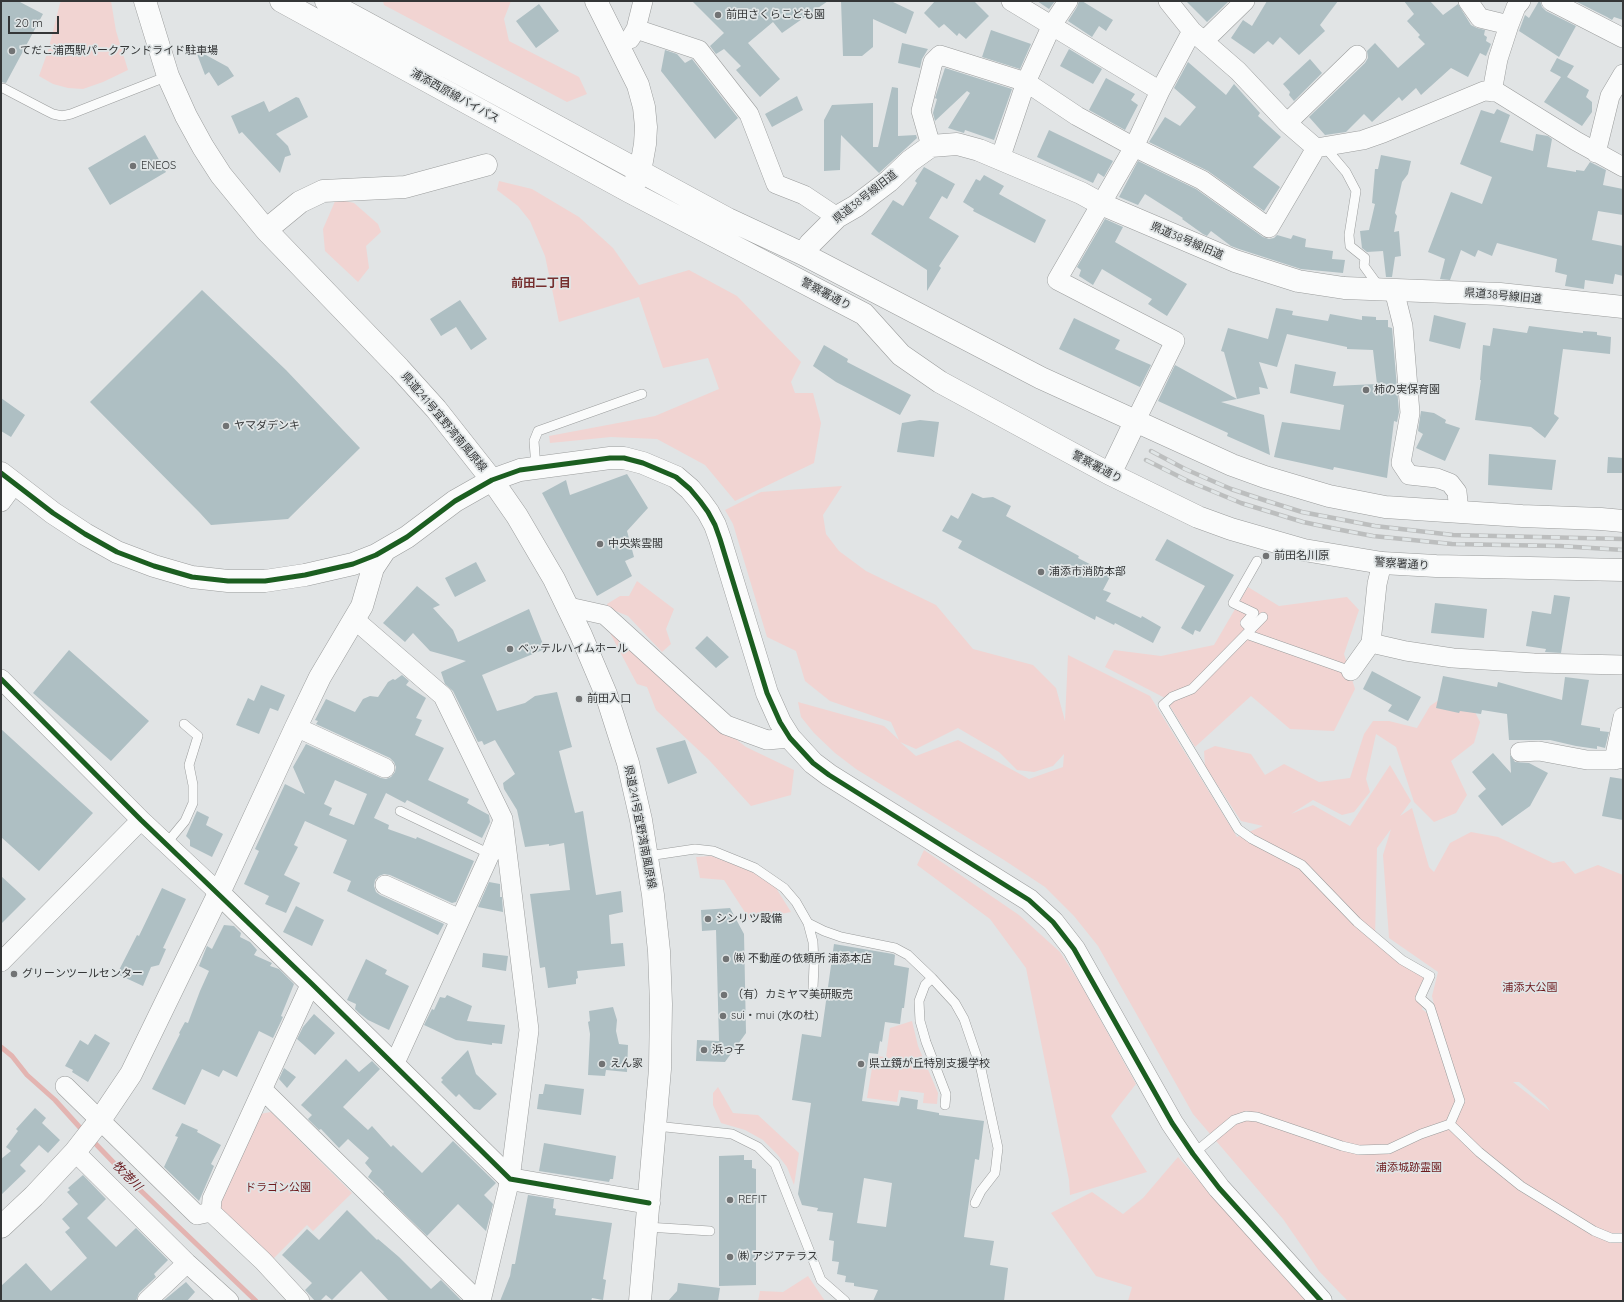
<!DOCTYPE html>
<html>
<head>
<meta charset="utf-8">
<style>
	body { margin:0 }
	#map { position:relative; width:1624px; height:1302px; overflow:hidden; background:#e1e4e5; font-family:Quicksand,sans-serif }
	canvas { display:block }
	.frame { position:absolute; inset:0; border:2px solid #343637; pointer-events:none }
	.scale { position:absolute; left:8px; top:16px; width:51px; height:18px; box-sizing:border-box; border:2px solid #343637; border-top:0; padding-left:5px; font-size:12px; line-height:14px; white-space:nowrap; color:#343637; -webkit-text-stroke:3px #e0e5e6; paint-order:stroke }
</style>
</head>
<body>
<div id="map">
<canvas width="1624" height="1302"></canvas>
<div class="frame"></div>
<div class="scale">20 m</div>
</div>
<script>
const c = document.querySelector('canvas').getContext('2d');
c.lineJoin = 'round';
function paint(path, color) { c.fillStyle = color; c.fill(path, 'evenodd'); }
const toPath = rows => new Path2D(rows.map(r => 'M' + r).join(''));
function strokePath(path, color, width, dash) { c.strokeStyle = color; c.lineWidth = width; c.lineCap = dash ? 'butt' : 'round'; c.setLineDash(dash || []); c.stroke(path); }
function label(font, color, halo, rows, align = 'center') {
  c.font = font + ' Quicksand,"Noto Sans JP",sans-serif'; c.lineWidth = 3.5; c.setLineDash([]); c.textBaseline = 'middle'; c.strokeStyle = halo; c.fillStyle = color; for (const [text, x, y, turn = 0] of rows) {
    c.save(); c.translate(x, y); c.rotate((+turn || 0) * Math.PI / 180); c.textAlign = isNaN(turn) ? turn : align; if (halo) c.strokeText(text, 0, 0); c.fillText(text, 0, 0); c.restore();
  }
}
paint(toPath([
	[62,1,111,1,116,31,128,70,103,82,83,89,68,88,53,84,39,76,48,51,60,3],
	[383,1,511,1,504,19,509,41,579,77,587,94,567,102,384,5],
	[499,181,532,189,579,217,613,248,639,285,689,270,737,296,801,362,791,382,795,393,813,393,821,423,814,463,735,501,705,465,657,439,611,437,550,443,549,436,655,416,719,389,708,358,663,368,639,297,559,322,545,256,530,221,518,206,497,190],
	[336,199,354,203,378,224,381,232,366,246,369,268,358,282,325,251,323,229],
	[842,486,823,515,826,534,839,551,866,571,936,605,973,649,1033,665,1056,688,1065,721,1068,655,1150,696,1237,837,1263,826,1241,821,1205,766,1204,751,1215,746,1251,754,1265,775,1284,764,1319,782,1350,778,1364,734,1373,721,1389,721,1417,728,1430,706,1449,693,1469,700,1480,722,1474,743,1451,761,1467,795,1456,813,1434,822,1414,802,1396,747,1376,734,1366,779,1370,792,1354,812,1342,815,1313,800,1291,814,1313,805,1350,826,1390,765,1411,801,1400,816,1412,808,1429,867,1434,872,1450,843,1471,832,1498,837,1553,863,1564,861,1575,874,1598,865,1623,875,1623,1301,1348,1301,1339,1292,1319,1271,1283,1219,1193,1114,1098,946,1074,916,1045,887,1004,860,856,769,835,753,814,733,801,717,798,702,884,726,899,740,891,722,830,701,805,681,796,651,767,637,733,524,725,510,761,492],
	[958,728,999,752,1017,770,1034,772,1053,766,1064,754,1063,767,1029,779,958,740,916,756,900,742,916,749],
	[1391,829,1383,855,1389,938,1438,972,1432,996,1438,1022,1422,1009,1433,975,1375,938,1377,848],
	[1513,1082,1519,1082,1546,1105,1550,1111],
	[637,581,674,609,666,629,671,644,662,652,628,616,608,608,607,604,620,596,629,596],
	[1248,587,1279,606,1347,597,1359,610,1344,654,1355,689,1334,731,1290,729,1251,696,1195,747,1165,698,1105,667,1114,650,1161,656,1214,645],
	[613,629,683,698,746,747,794,770,791,795,751,806,709,760,656,710,647,687,637,684,610,633],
	[924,850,1019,915,1060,952,1081,985,1136,1084,1111,1116,1147,1172,1070,1195,1069,1180,1026,968,990,919,917,865],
	[711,856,736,865,761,876,776,888,791,912,750,920,724,880,700,878,696,857],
	[912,1021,918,1046,938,1093,937,1104,923,1103,924,1093,899,1090,897,1102,867,1098,874,1056,886,1057,890,1028],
	[718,1087,733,1113,758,1115,799,1153,794,1185,787,1167,777,1154,763,1140,745,1130,721,1123,713,1105,713,1093],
	[271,1112,352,1193,313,1231,307,1225,272,1260,223,1215,219,1200,260,1114],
	[1178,1157,1306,1301,1128,1301,1132,1287,1096,1276,1051,1213,1092,1192,1123,1214,1143,1198],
	[808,1276,825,1301,758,1301,760,1291,783,1292]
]), '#f1d4d2');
strokePath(toPath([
	[1,1047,12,1056,27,1075,55,1100,84,1132],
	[91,1139,138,1188,256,1301]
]), '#e3b4b1', 5);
paint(toPath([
	[1,1,18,1,43,14,6,83,1,82],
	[692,1,828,1,782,33,773,22,748,43,780,79,760,97,736,70,741,66,724,49,716,54,710,46,724,33],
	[841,1,891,1,914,12,906,34,873,19,873,47,862,56,843,56],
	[935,1,974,1,989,16,966,39,959,33,957,36,944,24,939,28,924,13],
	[1037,1,1055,1,1049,9],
	[1079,1,1082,1,1113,20,1106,31,1099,26,1092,37,1068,21,1077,7],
	[1186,1,1229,1,1207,22],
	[1267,1,1338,1,1320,25,1325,31,1299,55,1280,37,1273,45,1268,41,1254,54,1231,38,1243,20,1252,26],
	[1404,1,1430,1,1443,15,1458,4,1471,25,1477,28,1485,30,1484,35,1487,37,1486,41,1491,44,1486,56,1480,53,1468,77,1451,68,1421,95,1416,88,1402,101,1399,97,1372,122,1364,114,1346,132,1325,135,1309,117,1365,63,1368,58,1367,51,1375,43,1398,68,1425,44,1418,37,1420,35,1407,21,1414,14],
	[1539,1,1540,1,1542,7,1546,11,1576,26,1559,57,1519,31,1525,15,1529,18],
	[1575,1,1623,1,1623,20,1614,17,1612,20,1607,17],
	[539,4,559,31,536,48,516,21],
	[991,30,1031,44,1020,69,982,57],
	[902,43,928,49,922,59,920,68,898,63],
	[193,48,228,67,234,76,218,86,209,72,205,75,197,54],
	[1069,49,1102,69,1093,84,1060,66],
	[665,50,677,54,685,63,692,59,738,118,715,139,661,71],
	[1557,58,1574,66,1567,77,1589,90,1586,97,1592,102,1592,112,1582,126,1544,102,1561,77,1550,71],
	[1310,59,1322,73,1294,101,1289,95,1290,92,1283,84],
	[1188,62,1226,95,1234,84,1260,113,1258,116,1281,137,1253,167,1280,187,1264,211,1208,171,1149,142,1165,117,1180,126,1196,107,1174,88],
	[945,68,1012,89,994,140,965,130,964,133,948,128,970,93,967,91,935,121,933,113,937,99,935,98],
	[1106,78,1135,94,1131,100,1138,105,1125,130,1089,110],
	[892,87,898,88,898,136,916,135,917,138,879,173,841,135,840,170,824,171,824,120,832,105,873,103,873,147,878,147],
	[797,96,803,110,772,127,765,114],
	[296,97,299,98,308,117,276,134,288,146,291,155,285,157,280,173,242,132,239,134,231,116,264,101,269,112],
	[1497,109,1510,115,1500,142,1533,151,1536,134,1548,136,1552,139,1547,167,1576,172,1576,170,1584,171,1590,162,1606,170,1603,185,1623,189,1623,215,1598,211,1592,240,1623,246,1623,276,1615,274,1613,284,1585,280,1584,289,1565,286,1567,275,1555,272,1557,259,1497,243,1492,256,1478,250,1475,257,1461,250,1450,280,1440,279,1445,259,1428,252,1451,192,1482,204,1492,177,1460,164,1481,110,1494,114],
	[1049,130,1113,161,1104,177,1098,173,1093,183,1037,157],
	[145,135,166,172,110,205,88,168],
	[1381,155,1411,161,1408,174,1402,182,1395,213,1397,216,1394,232,1399,231,1401,256,1395,257,1392,277,1386,277,1383,251,1367,252,1362,248,1360,231,1369,230,1375,204,1372,203,1375,169,1378,169],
	[1138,161,1196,189,1263,237,1269,239,1274,238,1277,235,1291,239,1293,235,1306,239,1305,247,1333,251,1332,259,1345,260,1343,273,1301,269,1239,249,1231,246,1211,231,1207,236,1203,234,1182,219,1183,218,1145,194,1138,205,1119,197],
	[924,167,955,184,947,199,942,196,929,218,959,236,939,266,941,268,927,291,927,270,871,234,893,200,903,206,917,183,915,181],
	[984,175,1004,186,999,194,1046,220,1035,243,973,211,974,209,963,202,976,179,980,181],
	[1105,219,1123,227,1115,242,1187,284,1167,316,1148,304,1152,299,1102,269,1093,285,1079,276,1081,270,1077,267],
	[202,290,286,370,360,448,288,519,211,525,200,513,90,402],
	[460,300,487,339,471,350,456,327,441,336,430,319],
	[1276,308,1293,311,1292,315,1328,321,1330,314,1362,320,1362,316,1376,317,1376,320,1388,320,1388,327,1392,328,1399,412,1397,422,1394,421,1387,478,1334,467,1333,470,1274,457,1282,422,1340,430,1344,405,1290,393,1295,364,1336,372,1333,386,1377,384,1373,350,1347,349,1347,347,1287,334,1277,367,1259,362,1268,389,1259,387,1260,394,1237,399,1224,352,1221,351,1228,328,1268,339],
	[1434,315,1466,323,1460,349,1429,341],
	[1074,318,1120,340,1115,349,1151,365,1140,387,1059,349],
	[1529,326,1583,333,1583,331,1597,332,1597,335,1611,337,1610,354,1563,349,1554,414,1559,418,1545,438,1531,427,1475,420,1481,380,1480,380,1483,345,1490,346,1493,328,1527,333],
	[824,345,848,359,847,362,911,395,900,415,836,382,813,366],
	[1175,365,1237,399,1221,402,1264,415,1270,455,1227,436,1228,433,1158,401],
	[1,398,25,415,11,437,1,431],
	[1421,411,1434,413,1446,420,1445,423,1460,428,1445,461,1416,448,1423,434,1418,431],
	[920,420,939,422,934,457,897,452,902,423],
	[1489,454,1556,460,1552,490,1488,485],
	[1608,457,1623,458,1623,473,1607,473],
	[627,474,648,508,627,531,634,557,625,561,632,576,597,596,542,493,566,480,570,495],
	[972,493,983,498,993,497,1011,506,1006,516,1079,556,1078,558,1111,575,1103,590,1111,593,1106,601,1141,618,1142,616,1161,627,1153,643,1115,623,1114,625,1096,616,1095,620,958,548,962,541,942,531,951,515,958,519],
	[1167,539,1234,575,1200,632,1195,630,1193,635,1181,628,1205,586,1155,560],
	[476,562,486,581,455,597,445,578],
	[417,586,440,605,433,608,453,630,458,642,529,609,545,649,482,675,497,711,525,703,535,696,557,692,572,747,559,751,575,813,583,811,596,895,621,891,623,912,609,915,611,944,623,943,625,966,577,971,578,978,576,979,576,984,548,988,545,967,540,968,530,894,570,890,564,843,549,846,549,844,525,847,517,810,504,789,503,783,515,774,495,740,484,745,482,741,478,742,453,691,445,684,441,672,466,661,430,651,413,633,405,642,383,623],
	[1554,595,1570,597,1561,653,1545,652,1546,649,1526,646,1532,611,1551,614],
	[1435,603,1487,609,1484,638,1431,633],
	[707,636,729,657,716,668,695,648],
	[69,650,149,721,111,761,33,693],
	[1372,671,1421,697,1408,721,1388,711,1392,705,1363,689],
	[402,675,409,681,406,685,426,698,416,718,422,720,415,735,444,748,428,780,469,799,467,803,489,815,490,822,482,838,407,800,405,803,386,793,374,818,389,825,388,829,416,839,417,837,474,861,456,902,452,903,390,875,384,874,379,876,375,880,374,886,376,892,380,895,444,924,438,935,347,891,351,881,333,873,347,840,305,821,294,845,298,847,284,875,300,883,286,913,265,904,269,896,244,884,259,851,255,849,285,784,305,794,293,767,306,744,381,778,386,779,391,777,395,772,396,767,394,762,390,758,316,724,318,721,315,720,326,699,355,712,363,699,370,696,378,697,388,682,393,679,395,680],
	[335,780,367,794,354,825,329,815,332,808,324,804],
	[1443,676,1497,687,1498,682,1562,700,1565,677,1589,680,1581,725,1600,728,1600,731,1609,732,1605,748,1597,746,1597,749,1576,746,1550,740,1509,740,1507,714,1482,710,1481,714,1460,711,1459,713,1436,708],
	[261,685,285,695,278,711,270,708,259,734,236,725,248,698,254,701],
	[1,729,93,813,39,871,1,837],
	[685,740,697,773,668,784,656,748],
	[1493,753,1511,773,1510,755,1515,762,1529,763,1548,773,1530,806,1502,826,1478,796,1486,789,1472,772],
	[1610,777,1623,779,1623,820,1602,816],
	[197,811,209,817,206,825,223,834,212,857,190,846,190,840,186,836],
	[1,876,26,899,1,924],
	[489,882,500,884,500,897,502,897,503,912,478,907],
	[162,888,186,899,163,948,166,949,159,965,151,967,143,986,117,974,137,935,139,936],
	[296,906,324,920,312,946,283,932],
	[730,908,744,934,746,1033,725,1062,696,1061,697,1040,719,1041,716,930,702,931,701,910],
	[224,925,234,926,241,933,240,937,250,942,257,950,254,955,272,963,270,966,279,969,294,984,281,1016,283,1017,273,1038,259,1031,237,1077,223,1070,219,1077,202,1069,185,1105,152,1089,180,1034,179,1033,185,1022,188,1023,200,991,209,971,199,966,207,946,212,949],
	[834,944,893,954,895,955,894,965,909,968,904,1008,902,1008,900,1024,885,1022,882,1042,880,1041,878,1054,869,1053,862,1101,899,1106,901,1097,918,1100,917,1109,939,1113,939,1115,984,1121,979,1160,975,1159,964,1237,994,1241,990,1265,1008,1268,1004,1301,873,1301,878,1290,854,1286,854,1283,845,1282,846,1276,837,1274,839,1262,832,1261,834,1241,829,1240,833,1213,817,1211,818,1208,802,1205,798,1194,811,1103,792,1100,802,1034,821,1037],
	[864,1178,892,1183,886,1227,857,1223],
	[483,953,508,956,506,971,482,967],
	[366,959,387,970,385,974,409,986,389,1030,368,1020,359,1013,355,1009,356,1004,347,1000],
	[447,995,472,1006,467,1021,505,1025,502,1044,492,1043,492,1045,456,1040,424,1025,432,1009,434,1010,440,997,445,998],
	[613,1007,617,1020,616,1031,619,1044,628,1045,627,1072,606,1070,605,1076,588,1075,590,1034,588,1022,590,1021,589,1011],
	[314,1014,335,1033,315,1055,297,1039,303,1027],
	[95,1034,110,1043,88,1082,72,1072,73,1070,65,1066,80,1040,88,1045],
	[468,1050,476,1074,497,1094,480,1110,474,1109,459,1094,456,1097,441,1082,443,1080,441,1078],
	[346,1059,359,1072,372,1061,380,1069,343,1107,368,1130,372,1126,391,1147,393,1145,422,1173,453,1141,496,1183,484,1195,493,1204,486,1231,458,1204,427,1236,383,1193,384,1192,368,1177,372,1171,365,1163,369,1158,348,1139,339,1148,321,1129,319,1130,308,1119,312,1115,301,1105],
	[284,1068,296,1077,287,1088,279,1079],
	[545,1084,584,1089,581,1115,537,1109,539,1094,543,1094],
	[35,1108,46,1118,42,1123,60,1140,48,1153,39,1145,20,1165,26,1171,1,1195,1,1159,11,1151,6,1147,18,1131,16,1129],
	[182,1123,198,1130,197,1132,221,1145,211,1164,214,1166,199,1201,164,1167,178,1137,175,1136],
	[544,1143,616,1156,613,1179,610,1179,609,1182,539,1171],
	[744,1155,744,1160,752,1160,752,1168,756,1169,756,1285,719,1286,719,1156],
	[83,1175,106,1199,87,1218,116,1247,136,1228,168,1260,154,1274,156,1277,139,1293,136,1301,1,1301,1,1286,26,1263,51,1291,87,1258,65,1232,70,1228,62,1219,78,1204,67,1192,70,1190,68,1188],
	[528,1195,554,1199,553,1208,556,1209,555,1215,612,1223,603,1279,606,1280,603,1300,592,1298,591,1301,500,1301,510,1276,512,1264,515,1264],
	[347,1210,377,1240,378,1239,399,1257,431,1289,441,1280,462,1301,389,1301,361,1271,332,1300,326,1295,320,1301,315,1301,305,1290,312,1283,282,1255,307,1229,319,1240],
	[186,1282,195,1292,187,1301,163,1301],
	[678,1283,720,1288,718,1301,668,1301,677,1291]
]), '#aebfc3');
const lane = toPath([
	[3,88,45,110,53,114,62,116,71,114,168,76],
	[1324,146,1346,172,1356,191,1349,235,1350,246,1365,258,1364,266,1380,288],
	[536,468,534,441,538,431,642,394],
	[1251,629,1245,623,1254,613,1233,603,1257,561],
	[1246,634,1351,671],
	[400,811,490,854],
	[166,844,185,821,193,803,193,785,189,765,198,736,184,724],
	[648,856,695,849,713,851,755,868,784,888,796,902,808,923,813,942,814,965,813,988],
	[808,923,824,931,841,937,895,948,908,955,932,978,955,1003,964,1019,981,1069,998,1148,995,1173,981,1191,975,1203],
	[932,978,925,985,919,1001,920,1021,926,1042,946,1094,945,1105],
	[1450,1124,1479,1152,1521,1186,1594,1231,1611,1238,1623,1238],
	[656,1126,732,1134,758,1147,775,1164,821,1280,845,1301],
	[1193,1154,1234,1120,1246,1116,1257,1117,1342,1146,1359,1150,1389,1149,1421,1134,1450,1124,1460,1101,1430,1007,1420,998,1430,976,1402,960,1357,922,1302,865,1252,839,1238,829,1163,705,1172,697,1192,689,1263,617],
	[647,1227,710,1231]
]);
const street = toPath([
	[1011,1,1160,91],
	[1168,1,1192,31,1238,71,1287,123,1316,148,1363,140,1383,133,1484,91,1497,92,1576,141,1623,167],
	[1468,1,1480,18,1509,25],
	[1551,1,1623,38],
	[636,29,699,50,749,114,776,184,804,195,837,217],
	[630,39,636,29,643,1],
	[1204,41,1245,1],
	[1492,92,1498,59,1509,25,1516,7,1521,1],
	[1287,123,1357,55],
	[931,146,921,111,933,62,940,55,1026,82,1077,116,1134,147,1202,180,1269,228,1316,148],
	[1596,153,1610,96,1623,74],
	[1000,159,1026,82,1052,25,1068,1],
	[1394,290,1403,326,1410,413,1401,463,1409,475,1437,478,1450,483,1457,492,1459,512],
	[1135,422,1175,341,1057,280,1134,147,1160,91,1192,31],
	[1,502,15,483],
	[569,607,605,615,726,725,767,740,790,738],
	[354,619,443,696,503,819,529,1030,510,1179,481,1301],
	[1371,643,1406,651,1453,658,1534,663,1623,665],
	[1351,671,1371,643,1377,584,1382,563],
	[1,679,141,820,219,893],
	[296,727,385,768],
	[1520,752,1539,751,1587,760,1614,760,1623,758],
	[1614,760,1623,717],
	[385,885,460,919],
	[1,962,141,820],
	[394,1065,490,854,502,823],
	[65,1086,197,1215,211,1212],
	[263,1090,478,1301],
	[75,1152,187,1263,229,1301],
	[211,1212,212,1199,311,983],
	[211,1212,263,1261,300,1301],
	[147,1301,187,1263]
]);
const secondary = toPath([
	[145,1,168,76,186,116,203,147,221,175,266,230,399,368,436,409,492,480,517,516,554,579,581,635,606,694,628,763,641,820,653,895,659,951,661,1004,660,1069,640,1301],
	[266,230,300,202,323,191,405,187,486,165],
	[1,473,53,513,85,534,117,552,154,566,192,577,228,581,265,581,305,575,353,564,376,555,407,537,455,501,492,480,520,470,610,458,624,458,643,463,676,477,690,489,700,501,708,512,715,525,720,539,767,693,780,722,790,738,813,763,829,775,1029,900,1053,922,1074,949,1172,1123,1193,1154,1219,1188,1321,1301],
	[219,893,510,1179,649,1203],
	[1,1227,34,1196,75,1152,100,1120,131,1074,219,893,296,727,320,677,362,606,373,568,385,550]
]);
const primary = toPath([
	[281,1,630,192,864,314,901,355,940,382,1110,474,1198,517,1231,529,1304,550,1382,563,1436,566,1623,570],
	[326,1,728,219,803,254,1041,378,1232,465,1265,477,1329,496,1385,507,1522,516,1601,519,1623,521],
	[596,1,638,85,644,107,646,127,645,144,640,172,634,184],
	[803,254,810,244,837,217,856,206,889,181,910,161,931,146,957,144,979,150,1081,193,1101,204,1235,261,1298,281,1344,288,1500,294,1623,307],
	[1110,474,1135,422]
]);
strokePath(lane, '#9a9c9c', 10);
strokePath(street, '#9a9c9c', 20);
strokePath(secondary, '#9a9c9c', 23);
strokePath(primary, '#9a9c9c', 23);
strokePath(lane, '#fafbfb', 9);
strokePath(street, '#fafbfb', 19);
strokePath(secondary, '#fafbfb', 22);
strokePath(primary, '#fafbfb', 22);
const rail = toPath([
	[1151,451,1185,469,1231,489,1267,501,1302,512,1375,526,1453,535,1623,539],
	[1146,460,1188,481,1241,503,1303,522,1336,529,1373,536,1452,544,1560,546,1623,550]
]);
strokePath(rail, '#bcbebe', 4.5);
strokePath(rail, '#e0e5e6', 3, [9]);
strokePath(toPath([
	[1,473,53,513,85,534,117,552,154,566,192,577,228,581,265,581,305,575,353,564,376,555,407,537,455,501,492,480,520,470,610,458,624,458,643,463,676,477,690,489,700,501,708,512,715,525,720,539,767,693,780,722,790,738,813,763,829,775,1029,900,1053,922,1074,949,1172,1123,1193,1154,1219,1188,1321,1301],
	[1,679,141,820,311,983,510,1179,649,1203]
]), '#1b5e20', 5);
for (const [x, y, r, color] of [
	[718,15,4,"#717374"],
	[12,51,4,"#717374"],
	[133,166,4,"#717374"],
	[1366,390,4,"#717374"],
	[226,426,4,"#717374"],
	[600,544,4,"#717374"],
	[1266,556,4,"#717374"],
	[1041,572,4,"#717374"],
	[510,649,4,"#717374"],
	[579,699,4,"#717374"],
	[708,919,4,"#717374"],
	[726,959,4,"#717374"],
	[14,974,4,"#717374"],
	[724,995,4,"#717374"],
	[723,1016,4,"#717374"],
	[704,1050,4,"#717374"],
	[602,1064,4,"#717374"],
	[861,1064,4,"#717374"],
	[730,1200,4,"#717374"],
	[730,1257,4,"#717374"]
]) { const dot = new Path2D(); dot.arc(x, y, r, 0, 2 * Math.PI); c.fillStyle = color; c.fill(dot); strokePath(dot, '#e0e5e6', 1.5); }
label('11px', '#343637', '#e0e5e6', [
	["前田さくらこども園",726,15],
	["てだこ浦西駅パークアンドライド駐車場",20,51],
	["ENEOS",141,166],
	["柿の実保育園",1374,390],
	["ヤマダデンキ",234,426],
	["中央紫雲閣",608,544],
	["前田名川原",1274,556],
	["浦添市消防本部",1049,572],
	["ベッテルハイムホール",518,649],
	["前田入口",587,699],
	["シンリツ設備",716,919],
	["㈱ 不動産の依頼所 浦添本店",734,959],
	["グリーンツールセンター",22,974],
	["（有）カミヤマ美研販売",732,995],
	["sui・mui (水の杜)",731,1016],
	["浜っ子",712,1050],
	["えん家",610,1064],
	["県立鏡が丘特別支援学校",869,1064],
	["REFIT",738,1200],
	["㈱ アジアテラス",738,1257]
], 'left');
label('11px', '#343637', '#e0e5e6', [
	["浦添西原線バイパス",455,96,29],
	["県道38号線旧道",865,197,-38],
	["県道38号線旧道",1187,241,23],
	["警察署通り",826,294,28],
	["県道38号線旧道",1503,296,5],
	["県道241号宜野湾南風原線",444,422,50],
	["警察署通り",1097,467,28],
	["警察署通り",1402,564,4],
	["県道241号宜野湾南風原線",640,827,79]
]);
label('11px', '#6d1c1f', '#e0e5e6', [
	["浦添大公園",1530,988],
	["浦添城跡霊園",1409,1168],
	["ドラゴン公園",278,1188]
]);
label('bold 12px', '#762f2f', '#e0e5e6', [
	["前田二丁目",541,283]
]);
label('italic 12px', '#651419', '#e0e5e6', [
	["牧港川",127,1176,45]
]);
</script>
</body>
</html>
